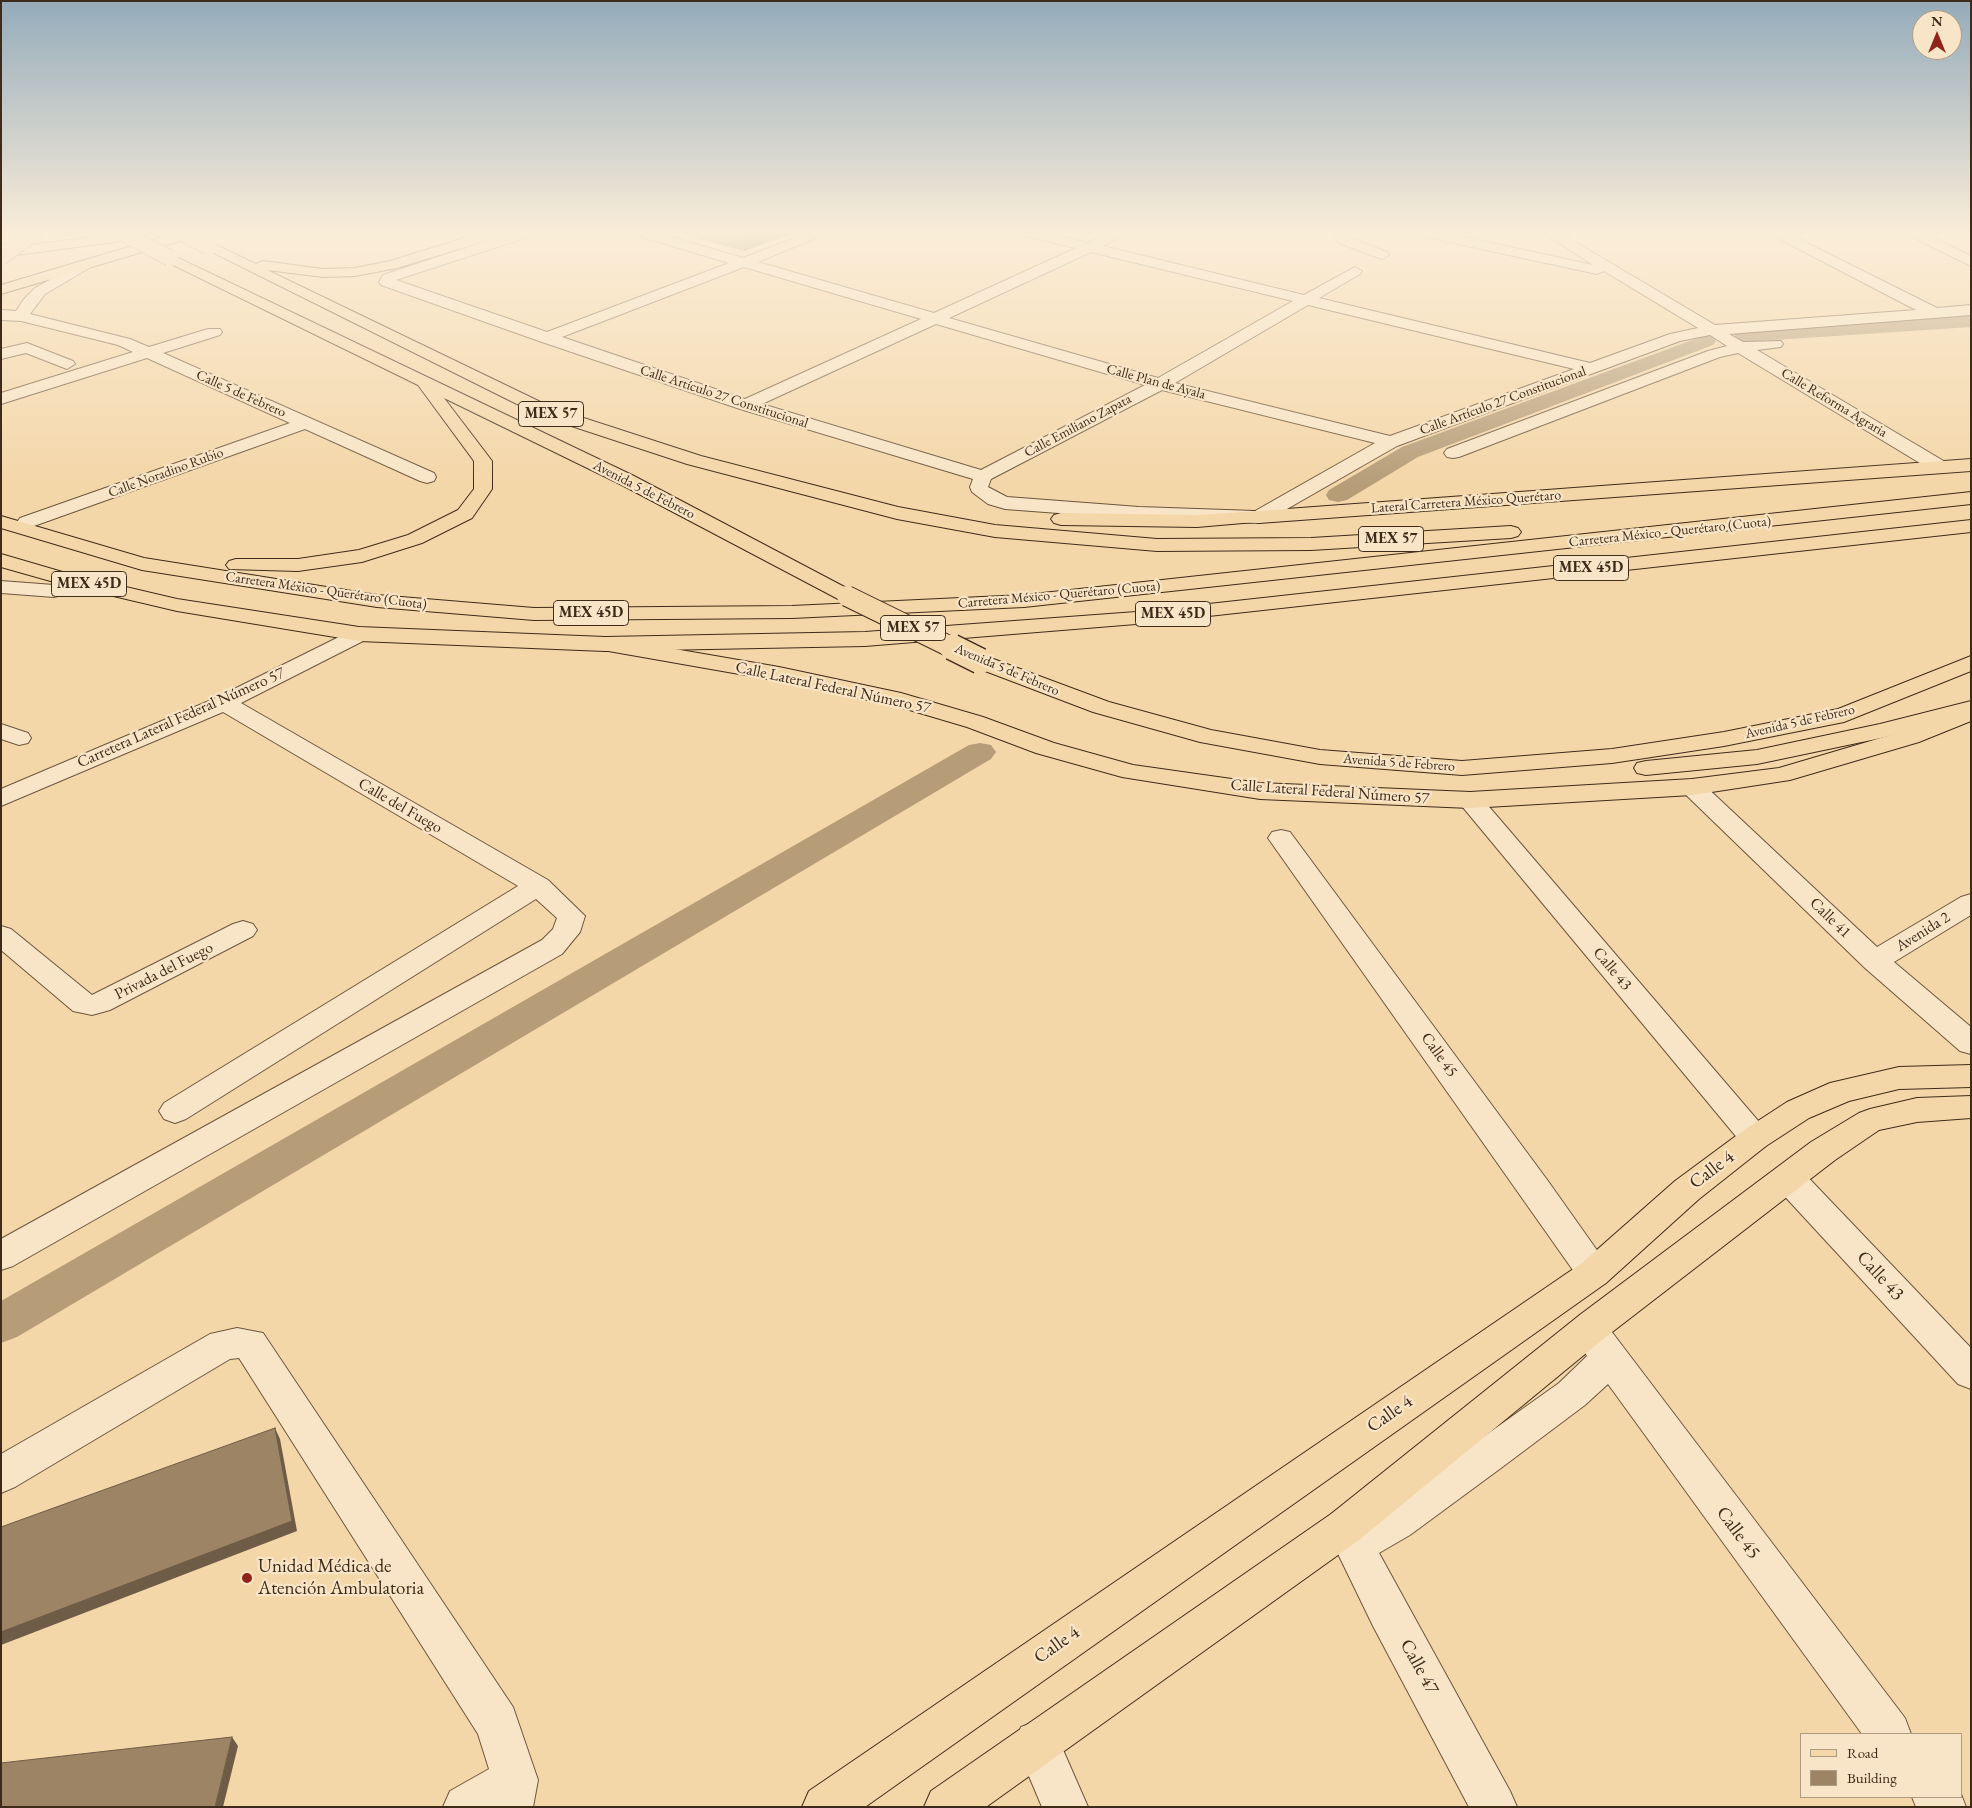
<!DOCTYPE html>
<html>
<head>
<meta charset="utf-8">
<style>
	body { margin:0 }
	#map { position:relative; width:1972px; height:1808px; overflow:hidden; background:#f4d7a9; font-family:"EB Garamond",serif }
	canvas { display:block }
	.frame { position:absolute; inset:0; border:2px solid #3f2b1a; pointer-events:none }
	.legend { position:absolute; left:1800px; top:1733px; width:162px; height:65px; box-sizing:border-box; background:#f8e5c7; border:1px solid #ae9b82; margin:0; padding:6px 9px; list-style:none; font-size:15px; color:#3f2b1a }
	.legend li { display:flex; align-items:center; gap:10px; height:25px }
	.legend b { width:25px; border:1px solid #ae9b82 }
	.north { position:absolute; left:1912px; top:10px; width:50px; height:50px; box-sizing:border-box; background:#f8e5c7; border:1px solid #ae9b82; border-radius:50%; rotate:0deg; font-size:14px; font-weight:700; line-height:20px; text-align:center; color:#3f2b1a }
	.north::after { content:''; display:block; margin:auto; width:18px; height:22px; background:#8f2418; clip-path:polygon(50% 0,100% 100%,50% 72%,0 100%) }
</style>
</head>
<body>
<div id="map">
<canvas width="1972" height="1808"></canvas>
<div class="frame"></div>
<ul class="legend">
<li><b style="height:6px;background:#f4d7a9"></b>Road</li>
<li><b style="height:14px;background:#9d8464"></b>Building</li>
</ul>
<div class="north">N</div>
</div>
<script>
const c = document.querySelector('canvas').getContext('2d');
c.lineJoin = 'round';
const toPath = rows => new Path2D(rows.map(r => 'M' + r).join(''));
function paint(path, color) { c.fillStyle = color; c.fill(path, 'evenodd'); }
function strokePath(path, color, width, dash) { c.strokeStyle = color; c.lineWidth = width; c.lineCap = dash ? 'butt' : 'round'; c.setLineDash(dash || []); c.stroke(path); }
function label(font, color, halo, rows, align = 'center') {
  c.font = font + ' "EB Garamond",serif'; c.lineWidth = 4.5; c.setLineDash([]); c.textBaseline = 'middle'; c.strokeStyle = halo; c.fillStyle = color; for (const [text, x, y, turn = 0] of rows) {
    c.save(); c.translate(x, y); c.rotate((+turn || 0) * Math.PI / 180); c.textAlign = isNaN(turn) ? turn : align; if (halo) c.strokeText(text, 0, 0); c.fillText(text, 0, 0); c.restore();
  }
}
paint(toPath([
	[1971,315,1971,327,1744,342,1737,340,1734,336,1737,332,1744,330,1971,315],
	[1706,335,1713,337,1716,341,1713,345,1418,457,1347,500,1338,502,1329,500,1326,495,1329,490,1402,447,1706,335],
	[980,743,991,745,996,752,991,759,17,1337,1,1343,1,1301,969,745,980,743]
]), '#b69d78');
const minor = toPath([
	[517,231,539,231,537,234,396,280,547,332,729,263,631,234,629,231,652,231,743,258,812,231,833,231,758,262,934,313,1076,248,1016,234,1014,231,1040,231,1088,243,1113,231,1132,231,1103,246,1304,295,1355,267,1362,271,1360,274,1319,298,1590,363,1670,334,1698,328,1604,271,1597,274,1416,235,1409,231,1437,231,1593,265,1540,231,1557,231,1715,325,1916,310,1764,231,1783,231,1937,308,1971,305,1971,315,1729,334,1743,342,1781,341,1783,344,1781,347,1757,350,1947,463,1949,467,1947,471,1940,473,1933,471,1738,353,1720,357,1459,457,1453,458,1447,457,1444,453,1447,449,1708,351,1727,346,1710,335,1680,341,1397,446,1266,521,1259,523,1139,519,1005,509,988,504,972,492,970,487,973,479,740,409,539,341,381,285,379,282,383,275,517,231],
	[1091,252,1293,301,1158,378,949,318,1091,252],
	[744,267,921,319,745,399,562,337,744,267],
	[1308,305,1574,369,1390,436,1175,383,1308,305],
	[936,324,1145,385,981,470,762,404,936,324],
	[1162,390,1375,443,1255,511,1139,507,1007,497,988,487,991,479,1162,390],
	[1336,231,1351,231,1348,235,1351,238,1387,252,1389,255,1382,259,1341,244,1333,236,1336,231],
	[1468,231,1529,231,1522,235,1474,237,1469,236,1468,231],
	[1900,231,1919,231,1971,256,1971,266,1900,231],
	[86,260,91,261,93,264,91,267,45,294,30,314,130,339,149,347,208,329,220,329,222,332,220,335,163,353,434,473,436,477,434,481,427,483,420,481,305,429,34,526,20,526,17,522,20,518,290,423,147,358,1,404,1,393,133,352,118,345,21,321,1,320,1,310,16,311,24,299,35,288,86,260],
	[27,343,73,361,75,364,67,369,26,353,1,359,1,349,27,343],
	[1,581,54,585,61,587,65,591,61,595,54,597,1,593,1,581],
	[359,627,367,629,370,634,367,639,241,703,548,880,585,916,580,932,562,954,13,1266,1,1270,1,1239,542,940,553,929,557,918,536,899,186,1119,175,1123,164,1119,159,1111,164,1103,518,886,223,712,1,806,1,789,216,698,359,627],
	[1,724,28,733,31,738,28,743,19,745,1,739,1,724],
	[1692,779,1701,782,1877,947,1961,897,1971,894,1971,915,1894,962,1971,1027,1971,1054,1960,1051,1865,968,1683,792,1679,787,1683,782,1692,779],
	[1470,792,1479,795,1766,1130,1771,1138,1766,1146,1755,1150,1744,1146,1461,805,1457,800,1461,795,1470,792],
	[1281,830,1290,832,1548,1181,1606,1263,1612,1273,1606,1283,1594,1287,1582,1283,1268,838,1272,832,1281,830],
	[243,921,253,924,257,930,253,936,110,1010,92,1015,73,1011,1,950,1,926,11,929,92,995,233,924,243,921],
	[1789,1166,1801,1170,1971,1348,1971,1389,1958,1384,1777,1188,1772,1179,1777,1170,1789,1166],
	[1589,1315,1602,1319,1905,1718,1911,1734,1862,1734,1608,1384,1585,1405,1501,1468,1410,1535,1379,1553,1510,1791,1517,1807,1469,1807,1373,1626,1325,1527,1331,1514,1345,1508,1359,1514,1362,1520,1382,1509,1559,1383,1587,1356,1571,1330,1576,1319,1589,1315],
	[237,1328,263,1333,513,1707,538,1780,533,1807,443,1807,450,1791,489,1769,478,1734,239,1358,230,1359,15,1487,1,1493,1,1454,210,1334,237,1328],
	[1037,1721,1053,1727,1088,1807,1042,1807,1015,1743,1021,1727,1037,1721],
	[1961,1794,1966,1807,1916,1807,1912,1797,1961,1797,1961,1794]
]);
const major = toPath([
	[182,231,205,231,203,234,1,294,1,285,182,231],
	[1971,459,1971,471,1259,523,1252,521,1249,517,1252,513,1259,511,1971,459],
	[605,637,779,667,901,693,983,717,1054,743,1133,765,1260,783,1470,792,1692,779,1779,768,1901,732,1971,705,1971,721,1919,742,1790,780,1692,795,1470,808,1260,799,1122,777,1036,753,967,727,896,706,779,681,597,649,594,644,597,639,605,637],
	[1971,1065,1971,1087,1899,1089,1849,1101,1809,1118,1766,1146,1699,1199,1606,1283,865,1807,802,1807,809,1791,1582,1263,1675,1181,1744,1130,1787,1102,1830,1083,1899,1067,1971,1065],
	[1971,1096,1971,1118,1917,1122,1879,1130,1835,1160,1607,1336,1359,1540,986,1807,924,1807,931,1791,1331,1514,1581,1314,1811,1142,1859,1113,1870,1109,1917,1098,1971,1096]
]);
const highway = toPath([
	[134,231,143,232,145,235,138,239,1,257,1,249,134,231],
	[487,231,510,231,508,234,397,268,355,276,323,277,267,270,553,408,701,456,898,507,995,525,1157,539,1311,538,1511,526,1518,528,1521,532,1518,536,1511,538,1311,550,1157,551,995,537,897,519,687,464,541,416,202,247,204,244,214,244,256,264,263,261,323,269,355,268,390,261,487,231],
	[170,254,634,476,854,592,858,596,854,600,847,602,840,600,620,484,444,398,492,461,492,489,472,518,422,543,362,562,298,571,229,569,226,565,229,561,236,559,298,559,359,550,408,535,458,510,474,489,474,461,418,385,165,261,163,258,165,255,170,254],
	[1971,492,1971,504,1024,607,792,618,534,620,377,607,142,570,1,528,1,516,144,558,377,595,534,608,792,606,1024,595,1971,492],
	[1259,511,1266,513,1269,517,1266,521,1197,527,1061,525,1054,523,1051,519,1054,515,1061,513,1197,515,1259,511],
	[1971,520,1971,532,1136,624,865,646,605,651,359,641,177,611,54,582,1,567,1,554,66,573,177,599,359,627,605,637,865,632,1136,612,1971,520],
	[980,654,1109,702,1211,730,1320,750,1462,761,1612,749,1724,732,1838,709,1971,656,1971,671,1844,722,1724,746,1612,763,1462,775,1320,764,1200,742,1093,712,972,666,969,661,972,656,980,654],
	[1971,701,1971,715,1881,738,1757,764,1646,775,1637,773,1634,768,1637,763,1646,761,1757,750,1880,724,1971,701]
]);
strokePath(minor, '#6c563e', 2);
strokePath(major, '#3f2b1a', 2);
strokePath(highway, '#3f2b1a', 2);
paint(minor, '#f8e5c7');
paint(major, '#f4d7a9');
paint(highway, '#f4d7a9');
const highwayBridgeFar2 = toPath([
	[118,231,170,258],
	[179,231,209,247],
	[1,257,37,231]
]);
const highwayBridgeFar1 = toPath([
	[847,596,955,649]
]);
const highwayBridge = toPath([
	[952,647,980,661]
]);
strokePath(highwayBridgeFar2, '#3f2b1a', 17, []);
strokePath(highwayBridgeFar1, '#3f2b1a', 22, []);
strokePath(highwayBridge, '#3f2b1a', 28, []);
strokePath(highwayBridgeFar2, '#f4d7a9', 16);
strokePath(highwayBridgeFar1, '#f4d7a9', 20);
strokePath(highwayBridge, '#f4d7a9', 25);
paint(toPath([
	[685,231,798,231,744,251,686,235]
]), '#877256');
paint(toPath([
	[743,231,798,231,744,251],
	[275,1428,280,1439,297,1531,1,1645,1,1632],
	[232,1737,238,1746,223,1807,215,1807]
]), '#6e5c46');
const building = toPath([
	[275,1428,292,1521,1,1632,1,1527,275,1428],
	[232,1737,215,1807,1,1807,1,1763,232,1737]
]);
paint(building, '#9d8464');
strokePath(building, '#6e5c46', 1);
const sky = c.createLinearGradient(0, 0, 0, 485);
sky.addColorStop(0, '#94abbb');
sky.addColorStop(0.48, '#faedd8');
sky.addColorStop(1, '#faedd800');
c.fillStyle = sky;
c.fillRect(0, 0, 1972, 485);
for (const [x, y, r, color] of [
	[247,1578,6,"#8f2418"]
]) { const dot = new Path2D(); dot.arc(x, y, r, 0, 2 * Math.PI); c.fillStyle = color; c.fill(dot); strokePath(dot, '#f8e5c7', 2); }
label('14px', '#3f2b1a', '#f8e5c7', [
	["Calle Plan de Ayala",1156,382,15],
	["Calle 5 de Febrero",241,394,24],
	["Calle Artículo 27 Constitucional",724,397,18],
	["Calle Artículo 27 Constitucional",1503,401,-20],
	["Calle Reforma Agraria",1834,403,31],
	["Calle Emiliano Zapata",1078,426,-28],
	["Calle Noradino Rubio",166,473,-20],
	["Avenida 5 de Febrero",644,490,27],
	["Lateral Carretera México Querétaro",1466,502,-4],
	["Carretera México - Querétaro (Cuota)",1670,532,-6],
	["Carretera México - Querétaro (Cuota)",326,591,8],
	["Carretera México - Querétaro (Cuota)",1059,595,-5],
	["Avenida 5 de Febrero",1007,670,23],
	["Avenida 5 de Febrero",1800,722,-13],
	["Avenida 5 de Febrero",1399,763,4]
]);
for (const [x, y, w] of [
	[551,414,65],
	[1391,539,65],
	[1591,568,75],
	[89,584,75],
	[591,613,75],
	[1173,614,75],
	[913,628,65]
]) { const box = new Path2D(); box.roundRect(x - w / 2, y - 12.5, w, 25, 4); c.fillStyle = '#f8e5c7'; c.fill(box); strokePath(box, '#3f2b1a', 1); }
label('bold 15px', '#3f2b1a', null, [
	["MEX 57",551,414],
	["MEX 57",1391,539],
	["MEX 45D",1591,568],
	["MEX 45D",89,584],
	["MEX 45D",591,613],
	["MEX 45D",1173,614],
	["MEX 57",913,628]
]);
label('16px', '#3f2b1a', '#f8e5c7', [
	["Calle Lateral Federal Número 57",833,688,12],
	["Carretera Lateral Federal Número 57",181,718,-24],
	["Calle Lateral Federal Número 57",1330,792,4],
	["Calle del Fuego",400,806,30],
	["Calle 41",1830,918,44],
	["Avenida 2",1923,932,-32],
	["Calle 43",1612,969,50],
	["Privada del Fuego",164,971,-27],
	["Calle 45",1439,1055,54]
]);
label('19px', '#3f2b1a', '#f8e5c7', [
	["Calle 4",1712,1170,-37],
	["Calle 43",1880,1276,47],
	["Calle 4",1390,1414,-35],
	["Calle 45",1738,1533,53],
	["Calle 4",1057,1645,-35],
	["Calle 47",1419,1667,61]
]);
label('19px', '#3f2b1a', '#f8e5c7', [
	["Unidad Médica de",258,1567],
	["Atención Ambulatoria",258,1589]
], 'left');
</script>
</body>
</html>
